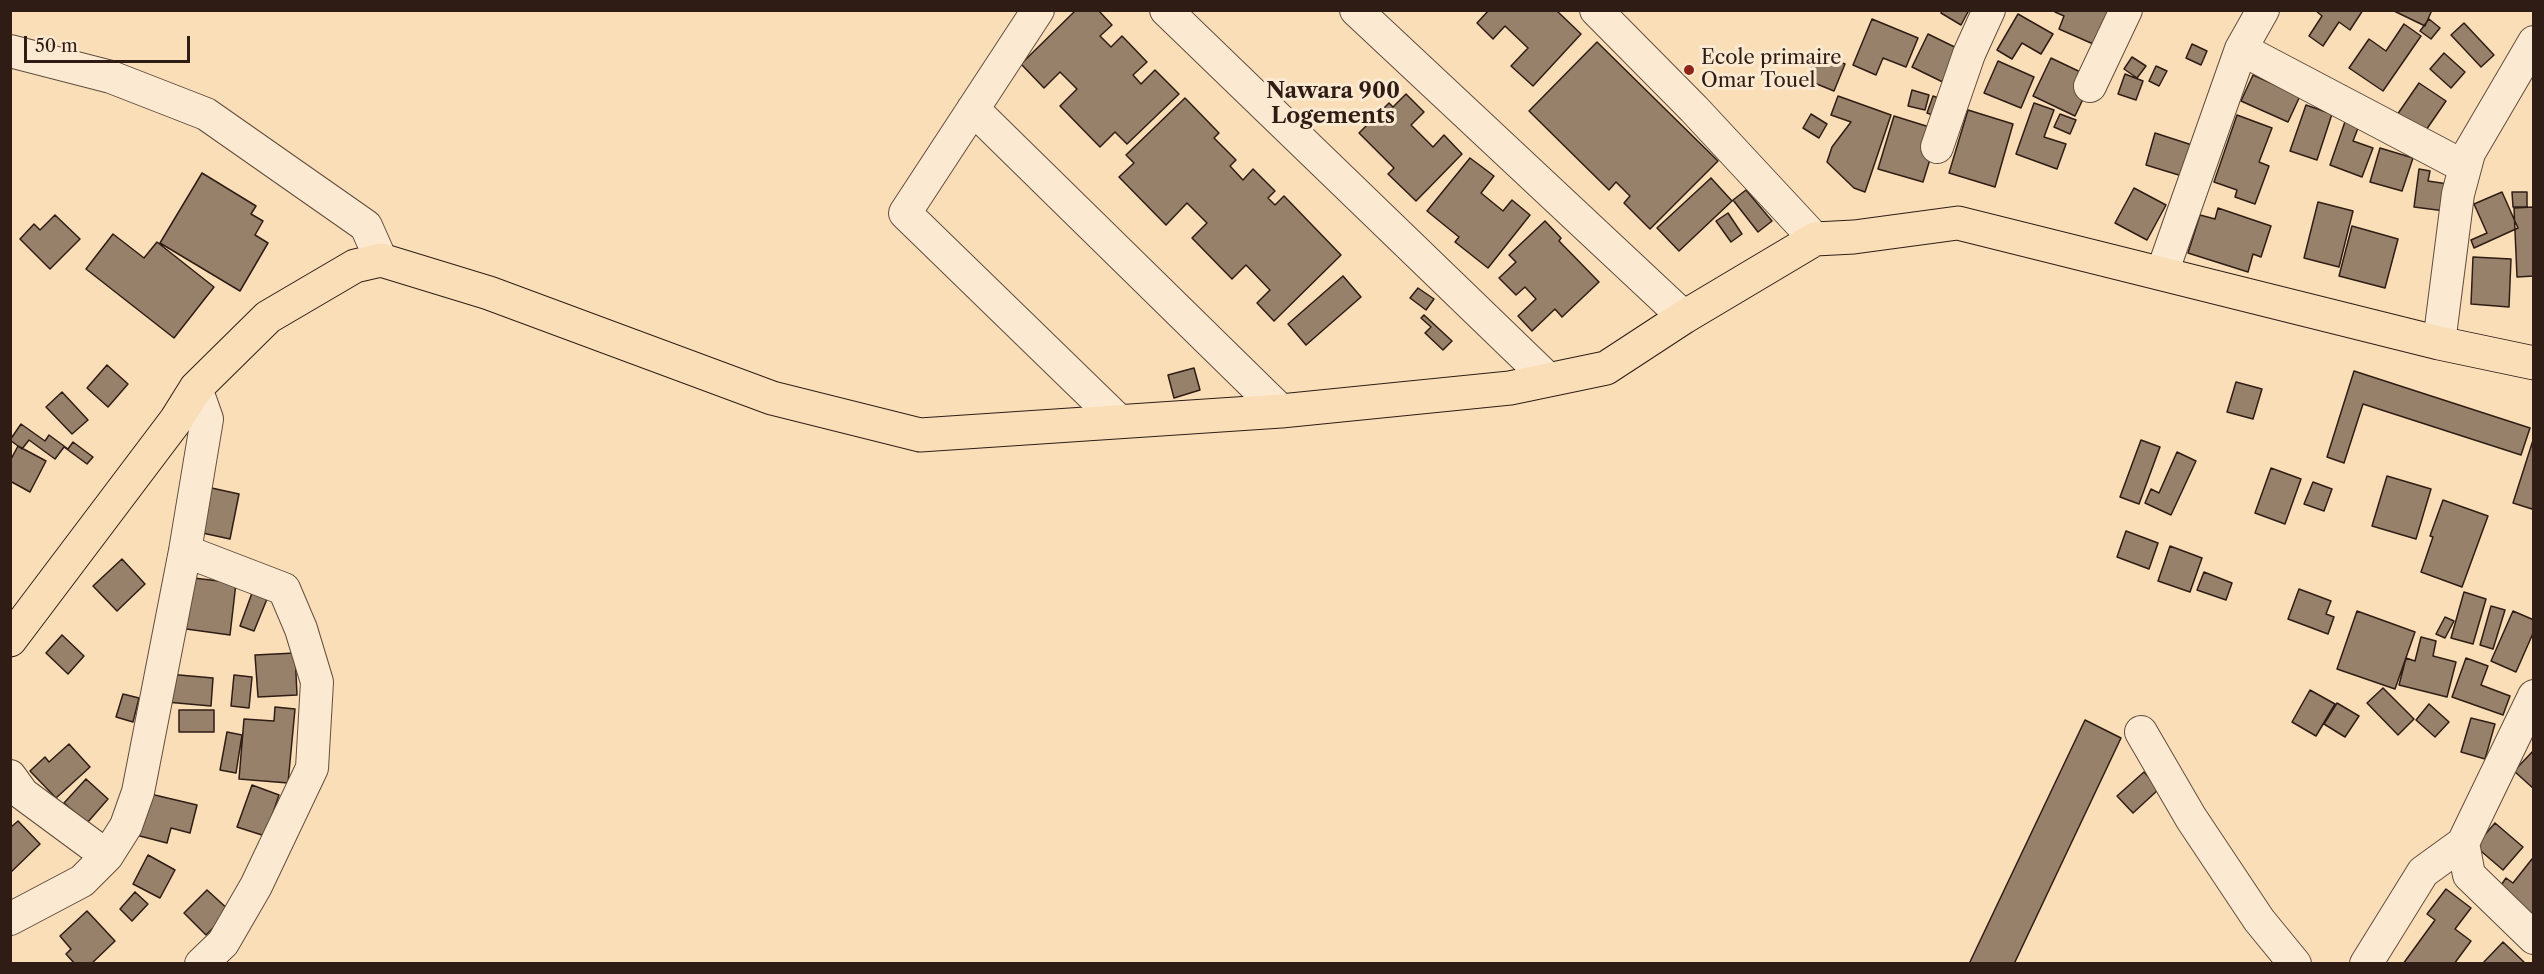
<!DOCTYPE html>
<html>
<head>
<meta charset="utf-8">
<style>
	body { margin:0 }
	#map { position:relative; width:2544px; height:974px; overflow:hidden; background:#f9deb8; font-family:"Libre Caslon Text",serif }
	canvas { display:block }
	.frame { position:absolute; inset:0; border:12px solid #2f1d15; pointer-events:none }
	.scale { position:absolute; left:24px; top:36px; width:166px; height:27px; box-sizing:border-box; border:3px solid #2f1d15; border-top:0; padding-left:8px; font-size:18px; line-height:21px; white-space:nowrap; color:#2f1d15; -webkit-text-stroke:4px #fbead1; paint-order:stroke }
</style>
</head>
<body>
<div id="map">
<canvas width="2544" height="974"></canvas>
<div class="frame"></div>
<div class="scale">50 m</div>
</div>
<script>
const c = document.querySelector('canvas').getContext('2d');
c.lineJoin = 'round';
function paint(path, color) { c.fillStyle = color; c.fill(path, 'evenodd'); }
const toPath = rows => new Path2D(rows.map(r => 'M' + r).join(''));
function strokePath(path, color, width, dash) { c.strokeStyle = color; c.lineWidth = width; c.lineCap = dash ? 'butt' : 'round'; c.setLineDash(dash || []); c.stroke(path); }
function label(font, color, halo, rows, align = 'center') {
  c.font = font + ' "Libre Caslon Text",serif'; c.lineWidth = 6; c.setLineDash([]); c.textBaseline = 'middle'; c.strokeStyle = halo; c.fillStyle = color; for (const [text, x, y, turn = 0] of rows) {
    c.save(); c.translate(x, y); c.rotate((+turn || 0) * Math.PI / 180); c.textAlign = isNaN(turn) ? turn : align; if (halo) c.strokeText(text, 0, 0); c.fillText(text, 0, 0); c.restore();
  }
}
const building = toPath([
	[1076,10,1098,10,1112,25,1100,36,1111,47,1122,36,1147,62,1133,75,1141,84,1155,70,1179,94,1127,144,1115,132,1100,147,1060,106,1077,89,1060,72,1044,88,1021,64,1076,10],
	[1489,10,1556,10,1581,34,1533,86,1511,66,1528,48,1505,26,1493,39,1477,23,1489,10],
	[1942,10,1969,10,1961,25,1941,13,1942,10],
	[2056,10,2116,10,2100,47,2059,29,2064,16,2055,12,2056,10],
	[2315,10,2363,10,2350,30,2339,22,2323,46,2309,36,2322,16,2315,10],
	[2392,10,2432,10,2425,26,2392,10],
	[2018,14,2053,34,2041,54,2022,43,2012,59,1997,50,2018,14],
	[1872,19,1918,38,1906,67,1883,58,1876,75,1853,65,1872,19],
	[2429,19,2440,28,2431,39,2420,31,2429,19],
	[2464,23,2494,55,2481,67,2451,35,2464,23],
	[2404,24,2421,36,2383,91,2349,68,2369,39,2386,51,2404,24],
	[1928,34,1969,54,1953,87,1912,67,1928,34],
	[1597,42,1718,161,1650,229,1624,203,1630,196,1616,182,1609,190,1529,111,1597,42],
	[2192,44,2207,51,2201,65,2186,58,2192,44],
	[1818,53,1845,64,1834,91,1807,80,1818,53],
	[2444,53,2465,72,2451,88,2430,69,2444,53],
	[2132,57,2146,66,2137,78,2124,69,2132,57],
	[2051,58,2093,78,2075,116,2033,96,2051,58],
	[1998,61,2034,77,2021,108,1984,93,1998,61],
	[2156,66,2167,71,2159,86,2149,81,2156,66],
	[2125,74,2143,81,2136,100,2118,94,2125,74],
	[2253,75,2300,96,2288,122,2241,101,2253,75],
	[2419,83,2446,101,2424,133,2397,115,2419,83],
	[1912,90,1929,95,1925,110,1908,106,1912,90],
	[1406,94,1424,112,1411,125,1433,147,1444,135,1462,154,1416,201,1388,174,1394,168,1359,133,1389,103,1393,107,1406,94],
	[1838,96,1891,115,1865,192,1854,188,1827,162,1832,147,1851,122,1831,115,1838,96],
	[1933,96,1950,102,1944,119,1927,113,1933,96],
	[1185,98,1219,133,1214,138,1236,160,1230,166,1243,180,1253,169,1275,191,1268,198,1275,205,1284,196,1341,255,1274,321,1257,303,1270,290,1246,265,1232,279,1192,238,1207,223,1187,203,1166,225,1119,177,1134,163,1126,155,1185,98],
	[2034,103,2054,110,2044,137,2066,144,2057,169,2016,154,2034,103],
	[2306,105,2332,114,2317,160,2290,151,2306,105],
	[1968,110,2013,124,1995,187,1949,173,1968,110],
	[2348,113,2362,118,2353,141,2373,148,2362,177,2330,165,2348,113],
	[1811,114,1827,124,1819,138,1803,128,1811,114],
	[2060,114,2076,120,2070,134,2054,127,2060,114],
	[2237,115,2272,128,2259,162,2269,166,2255,204,2235,197,2237,190,2214,182,2237,115],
	[1894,116,1939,130,1923,182,1878,169,1894,116],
	[2155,133,2192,145,2182,176,2146,165,2155,133],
	[2380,148,2413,158,2402,191,2370,182,2380,148],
	[1470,158,1494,176,1481,193,1503,211,1512,200,1530,215,1488,268,1455,242,1459,237,1427,211,1470,158],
	[2419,169,2430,171,2428,181,2448,184,2445,211,2414,207,2419,169],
	[202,173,256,206,251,214,263,221,255,235,268,243,240,291,160,243,202,173],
	[1711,178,1732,201,1679,251,1657,228,1711,178],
	[2134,188,2166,205,2147,240,2115,223,2134,188],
	[1746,190,1772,221,1758,232,1733,200,1746,190],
	[2502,192,2518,228,2474,248,2471,240,2487,233,2474,204,2502,192],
	[2512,192,2527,192,2527,207,2513,207,2512,192],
	[2318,202,2353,211,2339,267,2304,258,2318,202],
	[2534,207,2534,276,2517,277,2514,208,2534,207],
	[2218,208,2271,226,2261,257,2253,254,2248,272,2188,253,2200,215,2215,219,2218,208],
	[1728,213,1742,234,1731,242,1716,221,1728,213],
	[55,215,80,239,50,269,20,239,34,224,40,230,55,215],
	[1545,221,1561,238,1559,241,1599,282,1562,317,1555,309,1532,331,1518,316,1536,299,1525,287,1516,295,1499,278,1516,262,1509,255,1545,221],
	[2352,226,2398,239,2385,288,2339,276,2352,226],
	[113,234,144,258,157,242,214,287,174,338,86,269,113,234],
	[2473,257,2511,259,2509,307,2471,304,2473,257],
	[1343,276,1361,297,1306,345,1288,324,1343,276],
	[1418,288,1434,299,1426,310,1410,298,1418,288],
	[1424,315,1452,341,1443,350,1425,333,1431,327,1421,318,1424,315],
	[107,365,128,384,108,407,87,388,107,365],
	[1194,368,1200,390,1174,398,1168,375,1194,368],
	[2354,371,2530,428,2521,455,2363,404,2344,463,2327,457,2354,371],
	[2236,382,2262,389,2253,419,2227,412,2236,382],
	[62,392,88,420,72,434,46,407,62,392],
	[21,424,45,441,49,435,68,449,73,442,93,457,87,464,64,447,55,459,29,440,22,449,10,440,21,424],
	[2534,437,2534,505,2532,509,2513,503,2534,437],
	[2141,440,2160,447,2139,504,2120,497,2141,440],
	[18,446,46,461,30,492,10,481,10,461,18,446],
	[2177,452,2196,461,2171,515,2145,503,2151,489,2159,493,2177,452],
	[2271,468,2301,479,2285,524,2255,513,2271,468],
	[2387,476,2431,489,2416,539,2372,526,2387,476],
	[2313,482,2332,489,2324,511,2304,504,2313,482],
	[207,487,239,494,230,539,198,532,207,487],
	[2443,500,2488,516,2462,587,2421,572,2433,537,2430,536,2443,500],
	[2126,531,2158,543,2149,569,2117,557,2126,531],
	[2170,546,2202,558,2190,592,2158,581,2170,546],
	[122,559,145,584,117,611,93,586,122,559],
	[2204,572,2232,583,2226,600,2197,590,2204,572],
	[185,577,236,583,230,635,179,628,185,577],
	[2299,589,2331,601,2326,614,2334,617,2328,634,2288,619,2299,589],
	[2464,592,2486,599,2473,644,2451,638,2464,592],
	[252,593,267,599,254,631,240,626,252,593],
	[2491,606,2505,610,2493,649,2480,645,2491,606],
	[2357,611,2415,632,2395,689,2337,669,2357,611],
	[2513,611,2534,620,2534,631,2516,672,2491,661,2513,611],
	[2445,617,2454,621,2445,638,2436,634,2445,617],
	[62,635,84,656,68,674,46,653,62,635],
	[2421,637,2436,641,2433,656,2456,662,2447,697,2399,685,2406,658,2415,661,2421,637],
	[295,653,297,695,258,697,255,655,295,653],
	[2466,658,2488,666,2481,685,2510,696,2503,715,2452,697,2466,658],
	[168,674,213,678,211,706,166,702,168,674],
	[234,675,252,677,249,708,231,706,234,675],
	[2383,688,2414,719,2398,735,2367,703,2383,688],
	[2310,690,2335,704,2316,736,2292,722,2310,690],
	[123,694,139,698,133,722,116,717,123,694],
	[2337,703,2359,716,2345,737,2324,724,2337,703],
	[2429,704,2449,722,2435,737,2416,720,2429,704],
	[275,707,295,709,288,783,239,779,244,719,274,721,275,707],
	[179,710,214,710,214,732,179,732,179,710],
	[2471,718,2495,724,2485,759,2461,752,2471,718],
	[2085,720,2121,738,2014,964,1969,964,2085,720],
	[227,732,242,735,236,773,220,770,227,732],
	[69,744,90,767,56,798,30,771,45,757,49,762,69,744],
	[2534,750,2534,789,2514,771,2534,750],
	[2144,772,2159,789,2133,813,2117,796,2144,772],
	[86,779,108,799,87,823,64,803,86,779],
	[252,785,279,795,265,836,237,827,252,785],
	[142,792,197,805,190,833,171,828,167,843,132,834,142,792],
	[18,821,40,844,10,873,10,828,18,821],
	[2495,823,2523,847,2503,870,2475,846,2495,823],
	[148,855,175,870,160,898,133,884,148,855],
	[2532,859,2534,861,2534,919,2497,891,2506,878,2513,883,2532,859],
	[2446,889,2471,908,2455,929,2471,941,2454,964,2403,964,2435,920,2427,914,2446,889],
	[207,890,230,911,206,935,184,913,207,890],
	[135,892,148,904,132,921,120,909,135,892],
	[87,911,115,941,91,964,75,964,66,954,71,949,60,936,87,911],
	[2503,942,2525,963,2525,964,2482,964,2503,942]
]);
paint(building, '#98816a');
strokePath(building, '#2f1d15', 1.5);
const minor = toPath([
	[1038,10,905,213,1119,421],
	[1166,10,1548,379],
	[1356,10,1684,317],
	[1596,10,1694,109,1815,239],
	[2241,49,2465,167],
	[10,51,111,77,206,114,366,226,381,260],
	[2090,86,2126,10],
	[973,109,1281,411],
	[1937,147,1969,54,1989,10],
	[2162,273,2241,49,2263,10],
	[2439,343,2458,194,2469,153,2534,42],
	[185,551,284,589,301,629,317,682,312,768,256,886,223,943,201,964],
	[2534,696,2463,843,2469,875,2534,938],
	[2141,732,2191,818,2259,920,2295,964],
	[10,776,23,794,107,856],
	[10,919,82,881,107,856,126,826,138,792,185,551,207,419,196,388],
	[2366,964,2423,872,2463,843]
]);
const major = toPath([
	[10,640,176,420,196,388,268,317,355,266,381,260,489,293,772,398,920,435,1281,411,1510,388,1606,368,1684,317,1815,239,1854,237,1958,223,2439,343,2534,363]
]);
strokePath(minor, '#624d3e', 34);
strokePath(major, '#2f1d15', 35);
strokePath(minor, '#fbead1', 32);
strokePath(major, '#f9deb8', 33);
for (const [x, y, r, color] of [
	[1689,70,6,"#8f2418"]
]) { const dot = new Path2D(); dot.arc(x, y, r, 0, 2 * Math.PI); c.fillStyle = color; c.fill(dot); strokePath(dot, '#fbead1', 2); }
label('20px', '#2f1d15', '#fbead1', [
	["Ecole primaire",1701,58],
	["Omar Touel",1701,81]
], 'left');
label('bold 22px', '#2f1d15', '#fbead1', [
	["Nawara 900",1333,92],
	["Logements",1333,117]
]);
</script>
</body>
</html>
